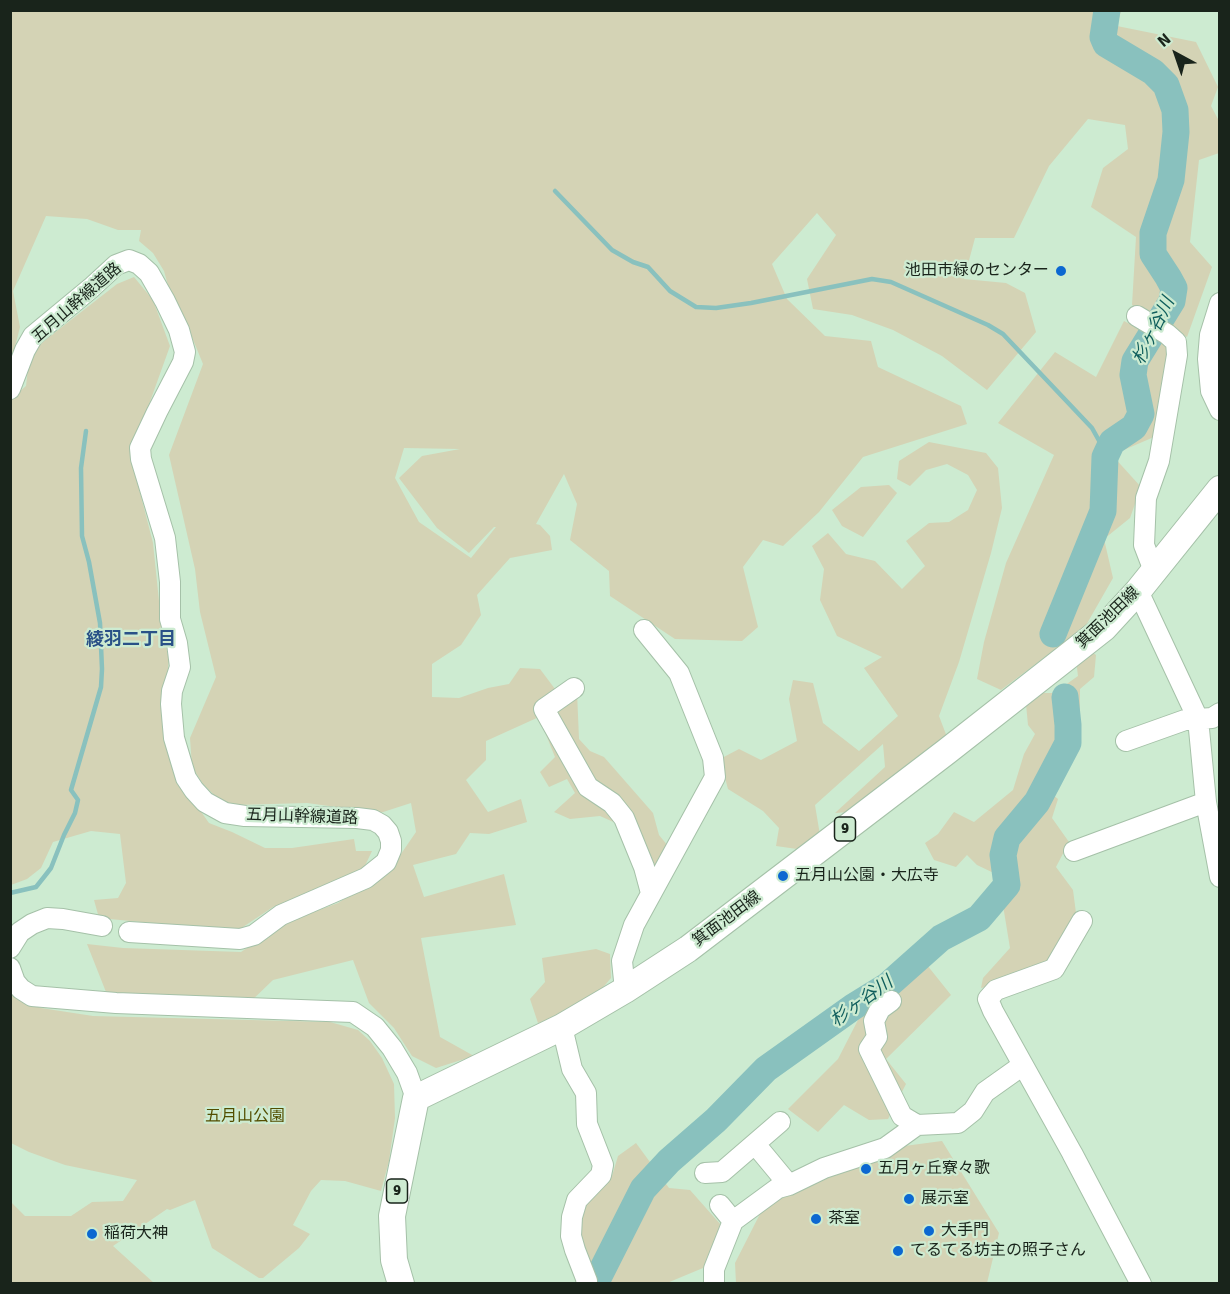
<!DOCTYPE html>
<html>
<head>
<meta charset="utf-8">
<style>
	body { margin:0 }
	#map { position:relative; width:1230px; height:1294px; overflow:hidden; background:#cdebd1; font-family:Signika,sans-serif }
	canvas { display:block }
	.frame { position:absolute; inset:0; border:12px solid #19241b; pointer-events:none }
	.north { position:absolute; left:1146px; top:24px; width:60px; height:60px; -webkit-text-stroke:4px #cdebd1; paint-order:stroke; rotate:320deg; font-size:16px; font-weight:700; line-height:24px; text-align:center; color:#19241b }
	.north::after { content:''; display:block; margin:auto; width:21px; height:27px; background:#19241b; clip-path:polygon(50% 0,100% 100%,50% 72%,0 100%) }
</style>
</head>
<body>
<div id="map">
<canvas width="1230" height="1294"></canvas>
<div class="frame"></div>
<div class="north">N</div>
</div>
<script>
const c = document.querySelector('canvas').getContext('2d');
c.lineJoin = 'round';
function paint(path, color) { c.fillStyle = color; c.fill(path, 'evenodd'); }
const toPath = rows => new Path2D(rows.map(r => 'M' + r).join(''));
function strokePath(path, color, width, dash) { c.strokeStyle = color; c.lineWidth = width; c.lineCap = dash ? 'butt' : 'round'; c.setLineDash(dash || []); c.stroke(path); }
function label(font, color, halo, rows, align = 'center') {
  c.font = font + ' Signika,"Noto Sans JP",sans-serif'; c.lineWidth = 4.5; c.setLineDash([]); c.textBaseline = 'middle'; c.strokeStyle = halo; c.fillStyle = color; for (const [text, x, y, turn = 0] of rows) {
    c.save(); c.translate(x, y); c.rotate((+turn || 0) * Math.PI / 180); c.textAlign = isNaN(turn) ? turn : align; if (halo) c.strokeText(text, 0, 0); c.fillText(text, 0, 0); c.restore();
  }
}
paint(toPath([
	[11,11,1121,11,1117,26,1196,42,1218,87,1211,106,1219,121,1219,153,1199,160,1190,242,1212,267,1187,337,1132,305,1136,237,1091,207,1103,168,1128,149,1125,125,1088,119,1049,166,1014,238,975,238,964,279,1006,283,1025,293,1036,332,987,390,942,356,893,330,852,315,813,309,807,279,836,235,817,213,772,264,787,299,825,336,871,341,878,367,961,406,967,424,863,457,819,512,783,546,763,540,743,567,758,627,742,641,675,639,610,596,609,571,570,540,577,504,564,474,536,524,540,525,550,536,552,550,510,558,477,595,481,615,461,645,432,664,432,697,459,698,488,688,509,684,520,668,540,669,555,689,577,692,579,739,590,751,604,757,653,813,659,835,668,846,656,875,618,824,600,816,570,819,554,812,575,793,567,779,549,787,540,772,555,757,539,717,486,741,486,760,466,780,488,812,521,799,527,822,489,834,470,833,456,854,413,865,424,897,504,874,516,925,421,938,440,1037,474,1056,436,1068,412,1056,394,1028,369,1003,353,960,273,980,246,1006,106,992,87,944,123,948,241,952,286,922,338,903,392,867,416,832,411,803,380,813,307,803,236,805,219,800,203,784,192,767,190,738,216,677,200,612,195,569,169,455,203,364,187,325,171,296,164,271,153,253,139,241,141,230,118,230,87,219,46,216,13,291,20,327,15,347,11,359],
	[404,448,460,449,422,456,399,478,437,528,469,553,494,527,496,527,471,558,419,522,395,478],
	[134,277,153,300,170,346,133,449,133,465,153,543,162,630,169,659,164,705,171,762,185,789,209,823,232,832,265,848,292,848,354,839,356,851,372,851,363,870,323,890,273,907,237,931,99,918,94,900,118,898,126,883,120,834,91,831,53,842,41,868,27,879,11,885,11,399,26,386,28,368,35,348,117,284],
	[1124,321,1171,346,1154,437,1112,455,1141,487,1130,518,1104,539,1113,578,1085,627,1001,690,977,679,984,642,1006,563,1054,455,998,423,1055,352,1096,377],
	[929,442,986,453,998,468,1002,508,991,553,959,662,939,716,947,737,850,812,835,813,885,767,883,744,815,805,820,835,804,850,776,846,779,828,763,811,728,789,720,759,739,749,761,760,797,741,789,699,793,680,813,683,823,723,859,751,898,716,864,668,882,657,837,636,820,600,824,569,812,546,828,533,846,554,875,561,902,589,925,566,906,541,929,523,949,522,968,510,977,490,968,475,947,464,926,470,910,486,897,479,899,461],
	[889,485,897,493,863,537,842,526,832,510,861,487],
	[1088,649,1096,655,1094,677,1080,689,1080,721,1048,791,1058,799,1052,818,1069,842,1056,867,1073,890,1076,913,1049,965,994,985,981,988,983,978,1010,948,998,875,977,865,967,855,956,867,934,860,925,843,938,834,954,812,974,822,1013,790,1024,754,1035,734,1028,725,1026,704,1039,693,1054,693,1078,676,1076,660],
	[596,949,610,954,611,978,594,998,561,1016,538,1023,530,999,545,982,542,958],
	[927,965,951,995,886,1059,906,1084,888,1119,869,1120,844,1105,818,1132,788,1109,838,1059,859,1018],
	[11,992,20,998,41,1008,93,1016,330,1022,358,1030,370,1041,382,1058,394,1084,395,1118,389,1161,381,1191,345,1181,321,1180,311,1191,293,1225,310,1234,299,1248,263,1278,259,1278,212,1248,195,1200,170,1210,167,1209,113,1246,154,1283,11,1283,11,1202,25,1216,71,1216,92,1202,123,1201,137,1180,65,1165,29,1152,11,1143],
	[942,1141,999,1233,987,1283,736,1283,735,1263,764,1206,897,1147],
	[636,1143,669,1188,690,1190,721,1225,703,1268,667,1283,591,1283,592,1265,579,1235,585,1205,612,1176,618,1156]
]), '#d4d3b5');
strokePath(toPath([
	[555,191,612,250,633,262,648,267,670,291,696,307,716,308,751,303,872,279,891,282,988,325,1003,334,1092,428,1102,446,1105,457],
	[10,893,36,887,44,877,51,868,64,835,75,813,78,800,71,790,101,687,102,669,100,623,89,562,82,536,81,468,86,431]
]), '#89c1be', 4.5);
strokePath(toPath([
	[1053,634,1103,511,1105,457,1112,442,1134,427,1141,414,1133,375,1135,361,1172,301,1174,288,1168,277,1153,254,1153,233,1171,180,1176,132,1175,110,1166,85,1153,72,1106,44,1103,37,1107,10],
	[595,1284,643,1189,669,1161,716,1120,766,1069,853,1007,887,986,941,938,979,918,1007,885,1003,855,1007,838,1037,802,1068,743,1068,725,1065,697]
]), '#89c1be', 27);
const minor = toPath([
	[1220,303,1210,335,1208,359,1211,391,1220,410],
	[1137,316,1167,334,1176,342,1177,355,1159,461,1146,498,1144,545,1154,571],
	[10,389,25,350,33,336,91,288,116,265,129,260,139,264,149,273,165,301,179,330,185,352,183,362,157,412,140,448,141,459,165,538,170,582,170,619,177,643,180,667,172,691,171,704,174,738,186,778,194,790,205,802,225,813,245,816,357,818,373,820,382,825,388,832,391,841,391,850,386,862,366,878,281,915,254,935,240,939,129,932],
	[1138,591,1198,719,1206,802,1220,877],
	[574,688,544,709,588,787,612,803,624,818,644,867,651,893],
	[1126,741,1185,720,1212,718,1220,713],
	[1074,851,1206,802],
	[1082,921,1054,969,996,990,988,999,993,1011,1072,1153,1141,1284],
	[10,948,20,932,32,924,47,918,63,919,102,926],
	[10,968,15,982,21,989,32,996,116,1003,353,1012,375,1027,392,1048,407,1073,416,1098],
	[625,990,622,961,634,925,715,777,713,758,679,673,644,630],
	[891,1001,880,1009,874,1021,877,1037,869,1049,902,1116,917,1125],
	[562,1027,572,1069,586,1093,587,1124,603,1165,601,1175,577,1200,572,1217,571,1236,575,1250,587,1281,586,1284],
	[755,1144,789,1185],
	[705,1173,722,1172,780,1122],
	[720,1205,733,1221],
	[714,1284,714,1269,733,1221,778,1188,789,1185,824,1168,885,1148,917,1125,958,1123,973,1111,985,1092,1023,1065]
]);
const major = toPath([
	[401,1284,394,1260,392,1216,416,1098,562,1027,625,990,688,949,946,752,1104,628,1138,591,1220,489]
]);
strokePath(minor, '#a5c1a8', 22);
strokePath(major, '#a5c1a8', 28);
strokePath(minor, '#fff', 20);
strokePath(major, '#fff', 26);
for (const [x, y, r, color] of [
	[1061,271,6,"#0c68d1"],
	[783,876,6,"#0c68d1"],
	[866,1169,6,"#0c68d1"],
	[909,1199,6,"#0c68d1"],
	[816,1219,6,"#0c68d1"],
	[929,1231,6,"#0c68d1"],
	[92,1234,6,"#0c68d1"],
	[898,1251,6,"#0c68d1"]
]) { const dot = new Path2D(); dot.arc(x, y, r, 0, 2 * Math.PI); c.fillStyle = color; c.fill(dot); strokePath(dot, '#cdebd1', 2); }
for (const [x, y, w] of [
	[845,829,21],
	[397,1191,21]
]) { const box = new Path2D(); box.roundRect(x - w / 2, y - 12, w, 24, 4.5); c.fillStyle = '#cdebd1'; c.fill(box); strokePath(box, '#19241b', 1.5); }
label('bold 15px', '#19241b', null, [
	["9",845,829],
	["9",397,1191]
]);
label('16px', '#19241b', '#cdebd1', [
	["池田市緑のセンター",1049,271,"right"],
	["五月山公園・大広寺",795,876],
	["五月ヶ丘寮々歌",878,1169],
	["展示室",921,1199],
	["茶室",828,1219],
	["大手門",941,1231],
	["稲荷大神",104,1234],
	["てるてる坊主の照子さん",910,1251]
], 'left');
label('16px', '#19241b', '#cdebd1', [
	["五月山幹線道路",77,303,-41],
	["箕面池田線",1108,618,-44],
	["五月山幹線道路",302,817,2],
	["箕面池田線",727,919,-37]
]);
label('16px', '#534e00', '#cdebd1', [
	["五月山公園",245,1117]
]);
label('italic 18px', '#0f5e5c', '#cdebd1', [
	["杉ヶ谷川",1154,331,-64],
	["杉ヶ谷川",862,1002,-36]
]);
label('bold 18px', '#295187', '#cdebd1', [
	["綾羽二丁目",131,640]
]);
</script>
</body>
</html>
